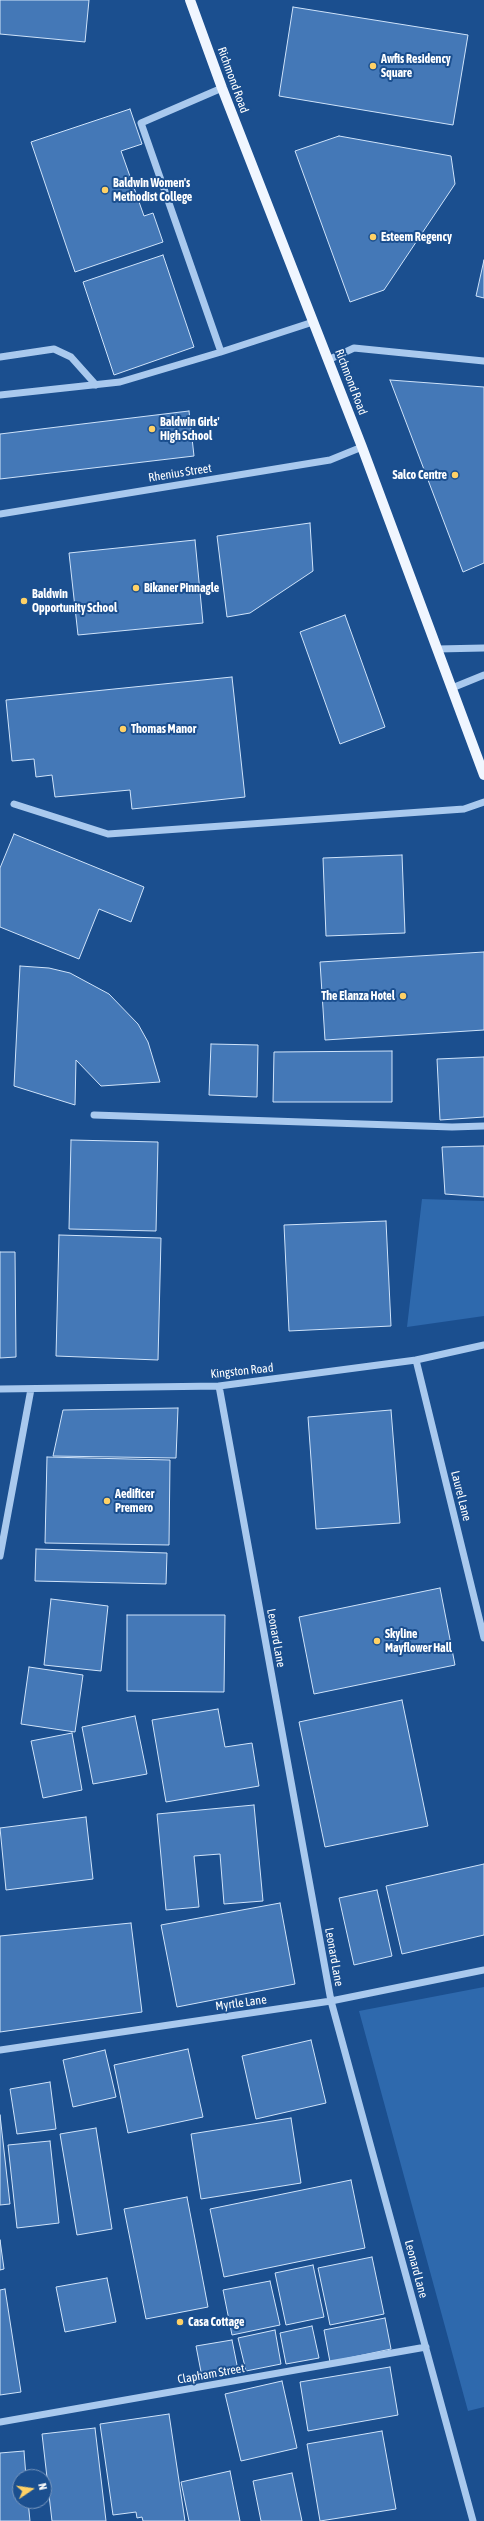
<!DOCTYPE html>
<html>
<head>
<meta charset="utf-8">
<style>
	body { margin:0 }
	#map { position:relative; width:484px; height:2521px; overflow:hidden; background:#1b4f8f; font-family:"Asap Condensed",sans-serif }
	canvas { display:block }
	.north { position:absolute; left:12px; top:2469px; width:40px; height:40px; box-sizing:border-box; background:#1b4f8f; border:1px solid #7695bc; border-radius:50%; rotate:77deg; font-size:11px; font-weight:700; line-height:16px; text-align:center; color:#fff }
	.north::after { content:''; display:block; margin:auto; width:14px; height:18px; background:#ffd166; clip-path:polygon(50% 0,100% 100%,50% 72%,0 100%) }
</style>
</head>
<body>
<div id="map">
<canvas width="484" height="2521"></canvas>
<div class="north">N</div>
</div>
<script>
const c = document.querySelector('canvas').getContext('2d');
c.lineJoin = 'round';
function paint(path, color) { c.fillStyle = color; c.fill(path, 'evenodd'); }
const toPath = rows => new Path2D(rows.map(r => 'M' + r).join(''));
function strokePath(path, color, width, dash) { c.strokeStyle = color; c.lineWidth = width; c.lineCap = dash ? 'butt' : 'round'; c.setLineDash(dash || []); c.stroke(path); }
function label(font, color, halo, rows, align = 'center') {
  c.font = font + ' "Asap Condensed",sans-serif'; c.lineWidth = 4; c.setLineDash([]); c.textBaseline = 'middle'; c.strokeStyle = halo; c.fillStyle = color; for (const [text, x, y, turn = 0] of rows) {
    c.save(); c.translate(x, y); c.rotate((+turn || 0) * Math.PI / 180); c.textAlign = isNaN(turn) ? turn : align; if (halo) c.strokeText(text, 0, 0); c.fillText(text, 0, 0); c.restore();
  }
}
paint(toPath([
	[422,1199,484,1201,484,1316,407,1327],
	[484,1987,484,2407,468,2411,359,2011]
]), '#2e69ad');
const building = toPath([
	[0,0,89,0,85,42,0,34,0,0],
	[293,7,468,35,453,125,279,96,293,7],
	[130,109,142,144,121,151,144,216,153,213,163,242,75,272,31,142,130,109],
	[339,136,451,156,455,184,384,290,350,302,295,151,339,136],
	[163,255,194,347,114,375,83,282,163,255],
	[484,260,484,298,476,296,484,260],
	[390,380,484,387,484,563,463,572,390,380],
	[189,411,194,456,0,479,0,434,189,411],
	[310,523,313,571,250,613,227,617,217,536,310,523],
	[195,540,203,623,78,635,69,553,195,540],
	[345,615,385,727,340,744,300,632,345,615],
	[232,677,245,797,132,809,130,790,55,797,52,775,36,777,34,759,12,761,6,700,232,677],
	[14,834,144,887,131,922,99,909,79,959,0,927,0,868,14,834],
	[402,855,405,933,326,936,323,858,402,855],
	[484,952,484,1030,325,1040,320,962,484,952],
	[20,966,49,968,70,973,109,994,138,1024,148,1042,160,1082,101,1086,76,1060,75,1105,14,1086,20,966],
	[211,1044,258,1045,257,1097,209,1095,211,1044],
	[392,1051,392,1102,273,1102,274,1052,392,1051],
	[484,1057,484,1117,440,1120,437,1059,484,1057],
	[71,1140,158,1142,156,1231,69,1229,71,1140],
	[484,1146,484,1197,445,1194,442,1147,484,1146],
	[386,1221,391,1326,289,1331,284,1225,386,1221],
	[59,1235,161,1238,158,1360,56,1356,59,1235],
	[0,1252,15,1252,16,1357,0,1358,0,1252],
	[178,1408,176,1458,53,1456,63,1410,178,1408],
	[391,1410,400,1523,316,1529,308,1417,391,1410],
	[47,1457,170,1460,169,1545,45,1543,47,1457],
	[36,1549,167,1553,166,1584,35,1581,36,1549],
	[440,1588,455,1665,314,1694,299,1617,440,1588],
	[51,1599,108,1606,101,1671,44,1665,51,1599],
	[127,1615,225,1615,224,1692,127,1691,127,1615],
	[29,1667,83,1675,75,1732,21,1724,29,1667],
	[402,1700,428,1826,325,1847,299,1722,402,1700],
	[218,1709,225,1747,252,1743,259,1786,166,1802,152,1720,218,1709],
	[135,1716,147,1774,93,1784,82,1727,135,1716],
	[72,1733,82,1790,43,1798,31,1741,72,1733],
	[254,1805,263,1901,224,1904,220,1854,194,1856,199,1907,166,1910,157,1814,254,1805],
	[86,1817,93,1879,6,1890,0,1828,86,1817],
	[484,1864,484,1935,402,1954,386,1886,484,1864],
	[377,1890,392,1956,354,1965,339,1898,377,1890],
	[280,1903,295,1984,177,2007,161,1925,280,1903],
	[131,1923,142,2012,0,2032,0,1936,131,1923],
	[311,2040,326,2103,256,2119,242,2056,311,2040],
	[188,2049,203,2117,128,2133,114,2065,188,2049],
	[105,2050,116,2097,73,2107,63,2060,105,2050],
	[50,2082,56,2129,17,2134,10,2089,50,2082],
	[0,2115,10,2204,0,2205,0,2115],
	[291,2118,301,2183,201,2199,191,2134,291,2118],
	[96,2128,112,2229,77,2235,60,2134,96,2128],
	[50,2141,59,2223,17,2228,8,2145,50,2141],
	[351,2180,365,2248,224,2277,210,2209,351,2180],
	[187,2197,208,2307,146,2319,124,2209,187,2197],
	[0,2240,4,2269,0,2270,0,2240],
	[372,2257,384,2314,330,2325,318,2268,372,2257],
	[313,2265,324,2317,286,2325,275,2273,313,2265],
	[107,2278,116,2322,65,2332,56,2287,107,2278],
	[270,2281,280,2325,232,2335,223,2290,270,2281],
	[5,2289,21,2392,0,2395,0,2290,5,2289],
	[385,2318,391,2349,330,2362,324,2330,385,2318],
	[312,2326,319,2358,286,2364,280,2333,312,2326],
	[275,2330,281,2364,246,2371,238,2338,275,2330],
	[232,2340,238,2370,202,2377,196,2346,232,2340],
	[390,2367,398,2415,308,2431,300,2382,390,2367],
	[282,2381,297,2448,241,2461,225,2394,282,2381],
	[169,2414,185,2521,143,2521,142,2517,137,2518,136,2512,113,2515,100,2424,169,2414],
	[95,2428,106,2521,52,2521,42,2434,95,2428],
	[382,2431,396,2509,320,2521,307,2444,382,2431],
	[24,2451,26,2477,20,2477,20,2501,28,2501,30,2521,0,2521,0,2453,24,2451],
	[230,2471,240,2521,189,2521,181,2482,230,2471],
	[292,2473,302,2521,261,2521,253,2481,292,2473]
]);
paint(building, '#4478b7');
strokePath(building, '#cfe3fa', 1);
strokePath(toPath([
	[221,352,141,123,222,88],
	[0,357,54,349,71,357,96,385],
	[328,360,354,348,484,361],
	[0,395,120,382,221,352,313,322],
	[0,514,330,460,362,447],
	[437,649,484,648],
	[452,688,484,675],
	[14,804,108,834,464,809,484,802],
	[94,1115,452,1127,484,1126],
	[416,1360,484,1638],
	[219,1386,331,2001,473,2521],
	[0,1389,219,1386,416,1360,484,1345],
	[0,1556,31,1389],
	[0,2050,331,2001,484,1970],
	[0,2422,426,2347]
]), '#a9c9ee', 7);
strokePath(toPath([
	[190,0,222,88,362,447,484,775]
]), '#f0f6ff', 10);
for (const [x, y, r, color] of [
	[373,66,4,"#ffd166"],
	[105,190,4,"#ffd166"],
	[373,237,4,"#ffd166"],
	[152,429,4,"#ffd166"],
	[455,475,4,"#ffd166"],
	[136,588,4,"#ffd166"],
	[24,601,4,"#ffd166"],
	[123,729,4,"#ffd166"],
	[403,996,4,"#ffd166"],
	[107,1501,4,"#ffd166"],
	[377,1641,4,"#ffd166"],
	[180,2322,4,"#ffd166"]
]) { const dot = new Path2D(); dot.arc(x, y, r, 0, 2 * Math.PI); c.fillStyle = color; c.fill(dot); strokePath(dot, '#1b4f8f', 1.5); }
label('bold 12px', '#fff', '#1b4f8f', [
	["Awfis Residency",381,59],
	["Square",381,73],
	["Baldwin Women's",113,183],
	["Methodist College",113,197],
	["Esteem Regency",381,237],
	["Baldwin Girls'",160,422],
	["High School",160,436],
	["Salco Centre",447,475,"right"],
	["Bikaner Pinnagle",144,588],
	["Baldwin",32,594],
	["Opportunity School",32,608],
	["Thomas Manor",131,729],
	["The Elanza Hotel",395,996,"right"],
	["Aedificer",115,1494],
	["Premero",115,1508],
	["Skyline",385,1634],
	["Mayflower Hall",385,1648],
	["Casa Cottage",188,2322]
], 'left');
label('12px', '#fff', '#1b4f8f', [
	["Richmond Road",233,80,70],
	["Richmond Road",351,382,69],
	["Rhenius Street",180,473,-9],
	["Kingston Road",242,1371,-6],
	["Laurel Lane",461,1496,76],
	["Leonard Lane",276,1638,80],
	["Leonard Lane",334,1957,80],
	["Myrtle Lane",241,2003,-8],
	["Leonard Lane",416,2269,75],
	["Clapham Street",211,2374,-10]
]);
</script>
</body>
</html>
